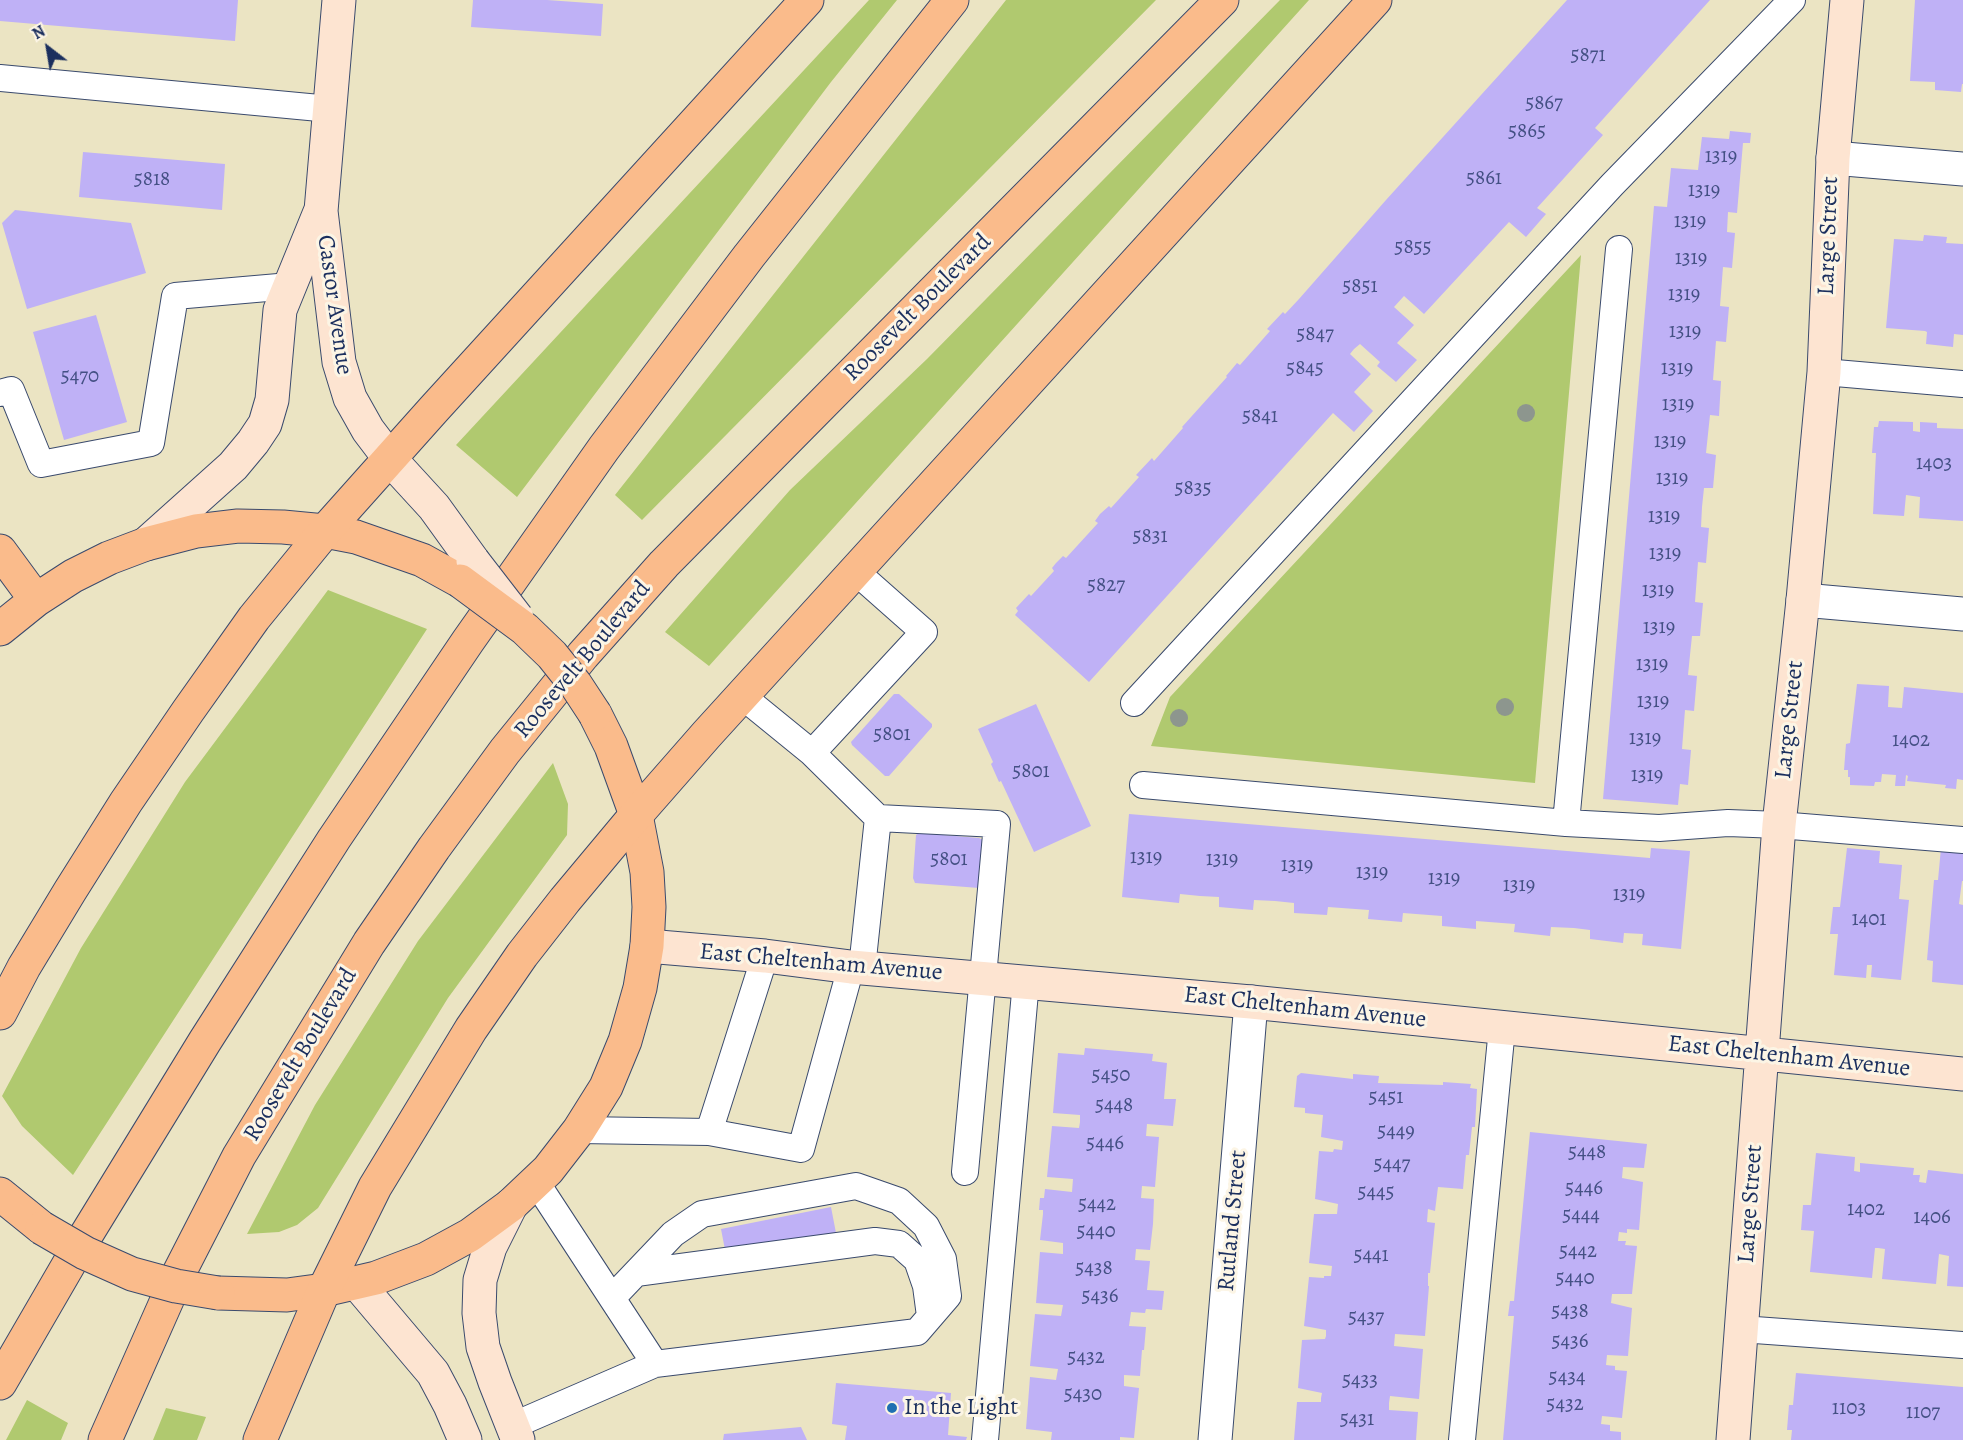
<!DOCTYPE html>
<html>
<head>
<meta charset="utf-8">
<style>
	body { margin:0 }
	#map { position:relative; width:1963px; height:1440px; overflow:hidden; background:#ebe4c3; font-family:Alegreya,serif }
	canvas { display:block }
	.north { position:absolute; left:18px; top:18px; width:60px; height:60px; -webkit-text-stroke:4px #fcf5e5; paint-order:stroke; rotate:329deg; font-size:16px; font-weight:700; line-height:24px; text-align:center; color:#1b2f5e }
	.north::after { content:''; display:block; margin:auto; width:21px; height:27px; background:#1b2f5e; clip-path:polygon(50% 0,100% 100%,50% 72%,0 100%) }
</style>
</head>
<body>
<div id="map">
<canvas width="1963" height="1440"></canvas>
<div class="north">N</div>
</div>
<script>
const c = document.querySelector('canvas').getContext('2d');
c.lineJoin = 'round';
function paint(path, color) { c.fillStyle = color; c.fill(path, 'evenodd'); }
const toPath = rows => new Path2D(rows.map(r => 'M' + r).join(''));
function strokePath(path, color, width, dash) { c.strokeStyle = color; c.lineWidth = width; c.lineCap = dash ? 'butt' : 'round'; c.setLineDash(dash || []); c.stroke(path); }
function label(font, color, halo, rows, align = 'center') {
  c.font = font + ' Alegreya,serif'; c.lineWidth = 6; c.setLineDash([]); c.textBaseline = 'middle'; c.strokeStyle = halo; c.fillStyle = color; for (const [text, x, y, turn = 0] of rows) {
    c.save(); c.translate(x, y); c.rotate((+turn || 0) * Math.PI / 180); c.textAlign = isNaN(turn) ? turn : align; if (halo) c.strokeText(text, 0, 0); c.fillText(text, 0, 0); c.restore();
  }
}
paint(toPath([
	[869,0,897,0,831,82,517,497,456,445],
	[1006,0,1156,0,642,520,615,495],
	[1280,0,1309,0,709,666,665,632,790,490,927,359],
	[1581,255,1535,783,1151,746,1170,697],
	[328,590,427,629,73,1175,22,1126,2,1096,81,948,185,782],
	[553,763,568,804,567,835,448,998,318,1208,297,1225,279,1232,247,1234,315,1105,418,941],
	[27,1400,68,1423,61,1440,6,1440],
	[166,1408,206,1417,197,1440,153,1440]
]), '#b0c96f');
paint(toPath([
	[0,0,238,0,235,41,0,21],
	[473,0,547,0,603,4,601,36,471,27],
	[1567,0,1710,0,1595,128,1603,135,1537,208,1546,214,1526,237,1509,222,1424,314,1404,296,1394,307,1414,325,1397,343,1417,360,1396,382,1377,366,1380,362,1360,344,1354,349,1350,354,1371,374,1354,392,1373,411,1354,432,1333,413,1089,682,1015,615,1018,611,1016,608,1029,594,1031,596,1054,571,1052,568,1056,563,1063,556,1066,558,1098,523,1095,521,1100,514,1109,506,1111,508,1139,477,1136,475,1152,458,1154,461,1183,428,1182,427,1227,377,1226,376,1232,369,1237,363,1240,365,1270,331,1267,329,1283,312,1285,314,1299,299,1386,200],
	[1915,0,1963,0,1963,84,1962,84,1961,92,1935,90,1935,82,1910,81],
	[1730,131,1751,133,1750,143,1743,143,1737,213,1728,212,1727,232,1735,233,1732,268,1723,267,1720,306,1729,307,1726,342,1716,341,1713,380,1721,381,1719,416,1710,415,1706,453,1716,455,1713,488,1704,488,1702,507,1701,527,1709,528,1706,563,1698,562,1695,602,1703,603,1700,636,1692,636,1690,655,1688,675,1697,676,1694,711,1685,710,1682,749,1691,750,1688,785,1680,784,1678,805,1603,799,1654,206,1667,207,1671,168,1698,170,1702,137,1729,139],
	[83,152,225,164,222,210,79,197],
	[15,210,131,223,146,273,27,309,2,223],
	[1924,235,1947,237,1946,243,1963,244,1963,335,1954,334,1953,347,1926,344,1927,332,1925,331,1886,328,1894,239,1923,241],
	[96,315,127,422,64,440,33,332],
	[1879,421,1913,422,1913,431,1920,432,1920,422,1937,423,1937,428,1963,429,1963,521,1919,518,1920,497,1906,495,1904,516,1873,514,1876,453,1872,453,1874,427,1878,427],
	[1857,684,1889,686,1888,707,1902,708,1904,687,1963,693,1963,780,1957,779,1956,789,1945,788,1946,785,1907,781,1908,776,1906,775,1905,786,1895,786,1896,775,1882,774,1881,782,1875,782,1874,786,1850,785,1850,777,1848,777,1848,770,1844,770,1846,744,1850,743],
	[894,694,899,694,932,724,932,727,889,776,885,776,852,745,851,742],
	[1036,704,1091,826,1034,852,1001,781,999,782,991,764,993,762,978,729],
	[1129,814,1650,858,1651,848,1690,851,1681,949,1642,945,1643,934,1624,933,1623,943,1590,939,1590,930,1574,928,1551,927,1550,936,1514,932,1515,924,1476,921,1476,929,1442,926,1442,916,1403,913,1402,922,1368,919,1369,910,1328,907,1327,915,1294,913,1294,903,1275,901,1254,900,1253,910,1219,907,1219,897,1200,896,1180,894,1179,903,1122,897],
	[919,833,979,838,985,841,979,888,915,883,913,878,916,835],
	[1847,848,1880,851,1879,863,1902,865,1899,899,1909,900,1901,980,1871,977,1872,965,1867,965,1866,978,1834,975,1838,934,1830,934,1833,907,1840,907],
	[1941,848,1963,850,1963,881,1962,881,1959,904,1963,905,1963,985,1932,982,1933,961,1927,960,1934,880,1938,880],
	[1085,1048,1153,1054,1152,1061,1167,1063,1164,1099,1176,1099,1173,1126,1147,1124,1146,1136,1159,1137,1155,1187,1142,1186,1141,1198,1154,1199,1153,1224,1150,1250,1136,1249,1135,1260,1150,1261,1147,1290,1164,1291,1162,1310,1146,1309,1145,1313,1131,1312,1129,1326,1146,1327,1144,1350,1142,1350,1140,1376,1124,1375,1124,1386,1139,1388,1134,1438,1120,1437,1120,1440,1051,1440,1052,1432,1026,1429,1030,1377,1056,1380,1058,1369,1030,1366,1035,1314,1061,1316,1063,1305,1036,1303,1040,1252,1063,1254,1063,1243,1040,1240,1043,1214,1043,1210,1039,1210,1040,1198,1044,1198,1045,1189,1072,1192,1073,1179,1047,1177,1052,1126,1079,1128,1080,1122,1080,1115,1053,1113,1058,1053,1084,1055],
	[1301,1073,1353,1079,1353,1074,1379,1076,1378,1083,1443,1085,1443,1082,1471,1084,1470,1088,1477,1089,1475,1127,1472,1127,1469,1155,1466,1155,1463,1189,1438,1187,1435,1211,1428,1209,1427,1222,1435,1223,1430,1273,1428,1273,1428,1286,1429,1286,1425,1336,1395,1334,1394,1346,1423,1349,1419,1399,1390,1396,1389,1403,1389,1410,1418,1412,1416,1440,1294,1440,1297,1402,1321,1402,1321,1398,1322,1393,1298,1388,1302,1340,1325,1339,1326,1336,1326,1330,1304,1326,1309,1277,1324,1278,1324,1276,1331,1276,1332,1266,1309,1263,1314,1214,1337,1214,1338,1204,1315,1199,1319,1151,1333,1152,1334,1149,1342,1150,1343,1141,1321,1137,1323,1115,1305,1113,1305,1108,1294,1107,1297,1076],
	[1530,1132,1647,1144,1644,1168,1623,1167,1622,1178,1643,1182,1639,1230,1627,1229,1627,1233,1619,1232,1618,1241,1626,1241,1625,1245,1637,1246,1632,1294,1612,1294,1611,1303,1632,1308,1628,1356,1607,1355,1606,1365,1615,1366,1615,1370,1627,1371,1622,1418,1602,1416,1601,1424,1610,1425,1610,1431,1621,1432,1621,1440,1503,1440,1514,1316,1508,1316,1510,1301,1514,1301,1515,1290],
	[1816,1153,1855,1157,1854,1171,1860,1172,1860,1163,1914,1168,1913,1175,1920,1175,1919,1182,1926,1183,1928,1170,1963,1174,1963,1287,1947,1286,1949,1256,1939,1254,1936,1284,1882,1279,1885,1249,1878,1248,1875,1248,1872,1278,1810,1272,1814,1231,1801,1230,1803,1205,1811,1205],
	[831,1207,836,1233,726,1255,721,1229],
	[1796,1373,1963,1387,1963,1440,1791,1440,1792,1430,1787,1430,1789,1405,1793,1405],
	[836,1383,951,1393,948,1435,967,1437,966,1440,845,1440,847,1426,832,1424],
	[801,1427,807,1440,723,1440,724,1434]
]), '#bfb1f6');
const lane = toPath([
	[0,78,330,109],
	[1824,372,1963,384],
	[0,393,11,390,41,464,151,443,175,296,290,286],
	[742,696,812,753,924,632,855,571],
	[1134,703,1612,185,1792,0],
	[812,753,878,818,862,968],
	[1143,785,1566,823,1659,828,1728,823,1779,825,1963,840],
	[878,818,997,824,965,1172],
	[1566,823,1619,249],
	[579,1130,709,1132,765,956],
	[709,1132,801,1149,851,967],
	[536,1182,655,1364,917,1332,948,1296,943,1259,926,1226,899,1201,856,1186,702,1214,673,1234,612,1298],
	[636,1273,875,1241,899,1244,917,1260,926,1286,930,1316],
	[1741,1329,1963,1345],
	[512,1426,655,1364],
	[985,1440,1026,981],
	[1462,1440,1502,1028]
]);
const street = toPath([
	[1833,158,1963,169],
	[1803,600,1963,614],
	[1215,1440,1251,1002]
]);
const secondary = toPath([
	[339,0,321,211,339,362,350,398,368,430,390,459,434,507,473,561],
	[146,544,233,466,253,442,265,424,272,400,280,310,320,212],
	[647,946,765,956,851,967,1251,1002,1963,1074],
	[511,1205,490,1247,480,1280,479,1313,483,1347,495,1382,518,1440],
	[357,1283,433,1373,450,1405,465,1440],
	[1733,1440,1779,825,1803,600,1824,372,1833,158,1847,0]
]);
const primary = toPath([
	[0,551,36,600],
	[0,629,36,600,73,576,109,558,146,544,196,531,238,526,283,527,325,531,356,537,422,560,460,581],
	[0,1194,42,1228],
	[218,1293,287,1295,324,1290,376,1278,426,1259,470,1235,511,1205,548,1170,579,1130,606,1087,625,1041,640,988,647,946,649,907,647,872,636,815,611,746,595,714]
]);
const highway = toPath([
	[0,1013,24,967,70,891,126,802,188,711,254,618,325,531,434,409,807,0],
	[0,1383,80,1245,205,1041,334,839,468,641,604,448,749,256,952,0],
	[105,1440,179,1273,239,1156,369,943,434,848,505,751,583,655,664,564,1222,0],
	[260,1440,324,1290,375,1187,471,1029,522,955,565,900,636,815,707,734,1375,0]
]);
strokePath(lane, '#3a4a6d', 28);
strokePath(street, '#3a4a6d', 35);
strokePath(secondary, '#3a4a6d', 35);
strokePath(primary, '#3a4a6d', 35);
strokePath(highway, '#3a4a6d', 35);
strokePath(lane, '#fff', 26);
strokePath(street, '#fff', 33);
strokePath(secondary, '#fde4d1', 33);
strokePath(primary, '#fabb8b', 33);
strokePath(highway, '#fabb8b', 33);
const secondaryBridge = toPath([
	[473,561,517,618]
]);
const primaryBridge = toPath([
	[460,581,525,629,552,655,576,685,595,714],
	[42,1228,85,1253,132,1274,176,1286,218,1293]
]);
strokePath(secondaryBridge, '#3a4a6d', 35, []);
strokePath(primaryBridge, '#3a4a6d', 35, []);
strokePath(secondaryBridge, '#fde4d1', 33);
strokePath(primaryBridge, '#fabb8b', 33);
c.fillStyle = '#8d968e';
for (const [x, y] of [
	[1526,413],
	[1505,707],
	[1179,718]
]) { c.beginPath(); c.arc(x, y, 9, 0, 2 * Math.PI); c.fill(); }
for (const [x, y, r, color] of [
	[892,1408,6,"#1f6fb2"]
]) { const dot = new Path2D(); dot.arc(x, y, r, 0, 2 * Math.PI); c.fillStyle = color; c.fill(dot); strokePath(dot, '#fcf5e5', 2); }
label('21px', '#445084', null, [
	["5871",1588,56],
	["5867",1544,104],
	["5865",1527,132],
	["1319",1721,157],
	["5861",1484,179],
	["5818",152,180],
	["1319",1704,191],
	["1319",1690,222],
	["5855",1413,248],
	["1319",1691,259],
	["5851",1360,287],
	["1319",1684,295],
	["1319",1685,332],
	["5847",1315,335],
	["5845",1305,369],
	["1319",1677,369],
	["5470",80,377],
	["1319",1678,405],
	["5841",1260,417],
	["1319",1670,442],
	["1403",1934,464],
	["1319",1672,479],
	["5835",1193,489],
	["1319",1664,517],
	["5831",1150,537],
	["1319",1665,554],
	["5827",1106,586],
	["1319",1658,591],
	["1319",1659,628],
	["1319",1652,665],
	["1319",1653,702],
	["5801",892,735],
	["1319",1645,739],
	["1402",1911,741],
	["5801",1031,772],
	["1319",1647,776],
	["1319",1146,858],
	["5801",949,860],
	["1319",1222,860],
	["1319",1297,866],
	["1319",1372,873],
	["1319",1444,879],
	["1319",1519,886],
	["1319",1629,895],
	["1401",1869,920],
	["5450",1111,1076],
	["5451",1386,1098],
	["5448",1114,1106],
	["5449",1396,1132],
	["5446",1105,1144],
	["5448",1587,1153],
	["5447",1392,1165],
	["5446",1584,1189],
	["5445",1376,1193],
	["5442",1097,1205],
	["1402",1866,1210],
	["5444",1581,1216],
	["1406",1932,1218],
	["5440",1096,1232],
	["5442",1578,1252],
	["5441",1371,1256],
	["5438",1094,1269],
	["5440",1575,1279],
	["5436",1100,1297],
	["5438",1570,1312],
	["5437",1366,1318],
	["5436",1570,1342],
	["5432",1086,1358],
	["5434",1567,1378],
	["5433",1360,1381],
	["5430",1083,1395],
	["5432",1565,1405],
	["1103",1849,1409],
	["1107",1923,1413],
	["5431",1357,1420]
]);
label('24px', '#1b2f5e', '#fcf5e5', [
	["Large Street",1829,236,-88],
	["Castor Avenue",334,305,82],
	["Roosevelt Boulevard",918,308,-45],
	["Roosevelt Boulevard",583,660,-50],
	["Large Street",1790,720,-84],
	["East Cheltenham Avenue",821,963,5],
	["East Cheltenham Avenue",1305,1008,6],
	["Roosevelt Boulevard",301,1055,-59],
	["East Cheltenham Avenue",1789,1057,6],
	["Large Street",1751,1204,-86],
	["Rutland Street",1233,1221,-85]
]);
label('24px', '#1b2f5e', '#fcf5e5', [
	["In the Light",904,1408]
], 'left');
</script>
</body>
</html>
